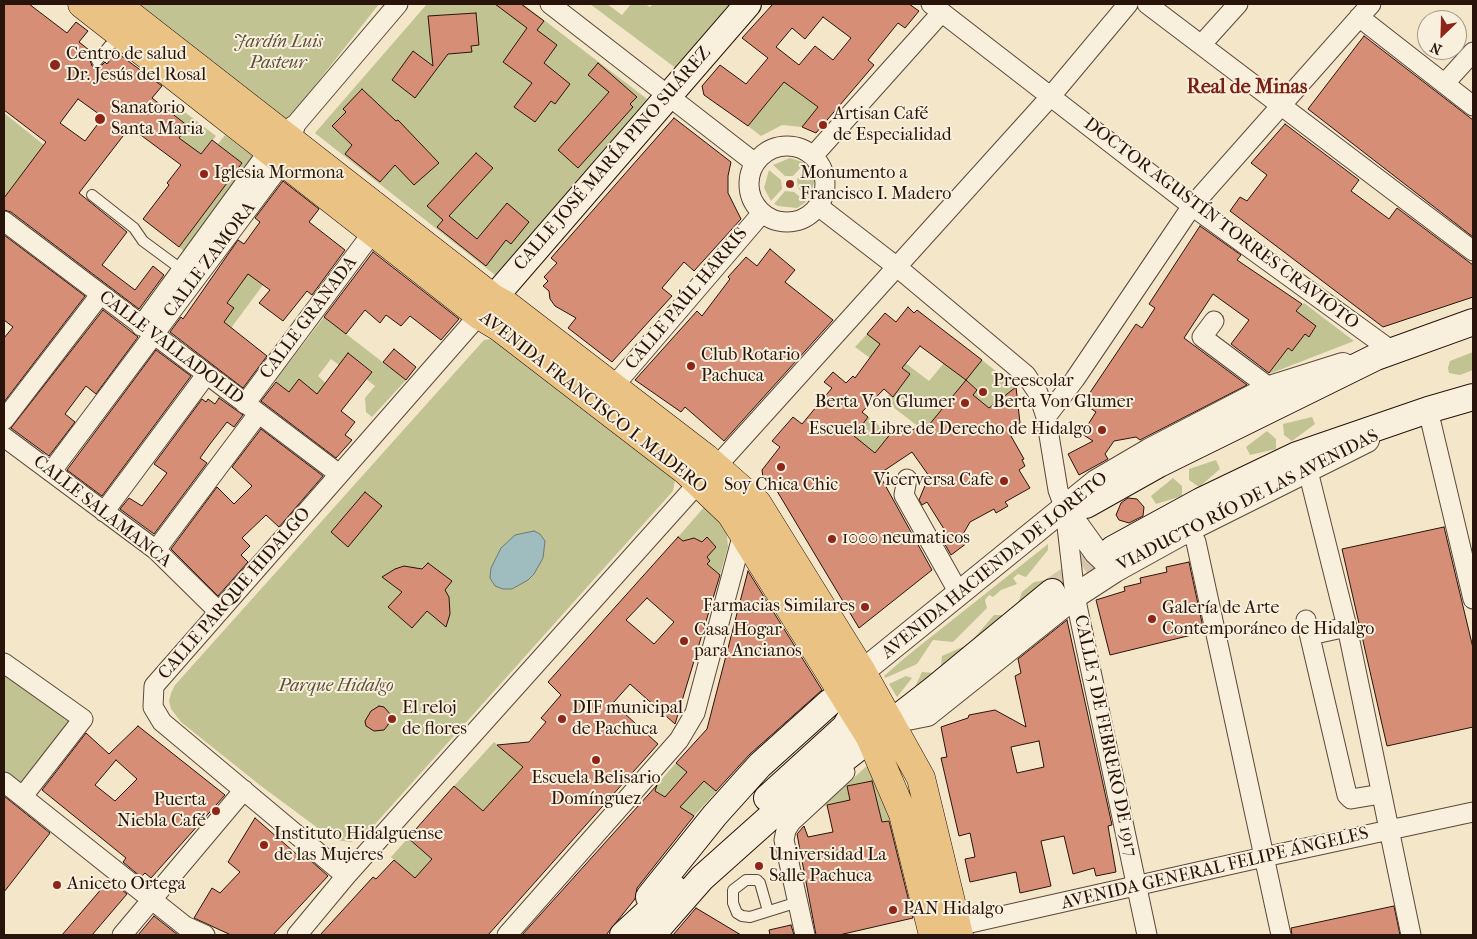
<!DOCTYPE html>
<html>
<head>
<meta charset="utf-8">
<style>
	body { margin:0 }
	#map { position:relative; width:1477px; height:939px; overflow:hidden; background:#f4e6c9; font-family:"IM FELL French Canon",serif }
	canvas { display:block }
	.frame { position:absolute; inset:0; border:5px solid #29140b; pointer-events:none }
	.north { position:absolute; left:1417px; top:10px; width:50px; height:50px; box-sizing:border-box; background:#f8efdc; border:1px solid #a59788; border-radius:50%; rotate:204deg; font-size:14px; font-weight:700; line-height:20px; text-align:center; color:#29140b }
	.north::after { content:''; display:block; margin:auto; width:18px; height:22px; background:#8f2418; clip-path:polygon(50% 0,100% 100%,50% 72%,0 100%) }
</style>
</head>
<body>
<div id="map">
<canvas width="1477" height="939"></canvas>
<div class="frame"></div>
<div class="north">N</div>
</div>
<script>
const c = document.querySelector('canvas').getContext('2d');
c.lineJoin = 'round';
function paint(path, color) { c.fillStyle = color; c.fill(path, 'evenodd'); }
const toPath = rows => new Path2D(rows.map(r => 'M' + r).join(''));
function strokePath(path, color, width, dash) { c.strokeStyle = color; c.lineWidth = width; c.lineCap = dash ? 'butt' : 'round'; c.setLineDash(dash || []); c.stroke(path); }
function label(font, color, halo, rows, align = 'center') {
  c.font = font + ' "IM FELL French Canon",serif'; c.lineWidth = 4; c.setLineDash([]); c.textBaseline = 'middle'; c.strokeStyle = halo; c.fillStyle = color; for (const [text, x, y, turn = 0] of rows) {
    c.save(); c.translate(x, y); c.rotate((+turn || 0) * Math.PI / 180); c.textAlign = isNaN(turn) ? turn : align; if (halo) c.strokeText(text, 0, 0); c.fillText(text, 0, 0); c.restore();
  }
}
paint(toPath([
	[135,4,379,4,287,121],
	[427,4,523,4,647,99,495,275,315,133],
	[590,4,607,4,622,15,631,4,645,4,650,7,653,4,732,4,677,69],
	[790,75,798,93,818,107,802,127,782,125,761,136,748,126],
	[173,103,216,136,201,154,179,138,188,126,168,111],
	[4,113,44,145,4,198],
	[225,135,255,158,184,251,179,247,242,163,218,144],
	[790,158,805,163,793,176,785,176,773,165],
	[808,166,814,176,814,183,809,199,798,188,797,179],
	[769,170,781,180,782,189,771,201,764,188],
	[785,191,794,192,806,202,797,208,778,206,774,204],
	[246,272,263,285,231,328,208,344,234,308,227,303,241,284],
	[1304,303,1354,341,1269,374,1288,348,1292,351,1305,334,1309,336,1316,327,1296,311],
	[324,317,406,380,372,417,366,412,365,398,375,386,366,379,372,371,349,354,339,365,331,359,318,376,328,385,319,396,299,380,289,392,275,381],
	[867,334,929,381,944,363,982,360,1016,387,989,408,973,395,977,389,966,380,924,431,884,400,890,394,894,396,910,374,877,349,870,358,855,347],
	[498,338,675,480,673,491,368,832,351,842,334,840,261,786,181,722,171,709,169,701,171,693,175,685,484,340],
	[1473,352,1473,370,1460,375,1449,373,1448,368,1450,361],
	[868,417,890,434,875,453,853,436],
	[1312,417,1315,424,1292,441,1284,435,1283,424],
	[1267,431,1276,439,1276,449,1250,455,1246,447],
	[1216,460,1220,469,1199,487,1189,480,1189,469],
	[1173,478,1182,486,1182,496,1156,504,1151,496],
	[706,505,721,517,727,536,728,547,720,575,707,564,710,561,707,557,716,547,707,537,701,543,687,545,678,537],
	[1048,544,1048,550,1026,577,1018,574,1013,578,1017,584,1001,590,993,597,989,595,985,600,987,608,953,642,933,640,917,664,885,678,884,676,907,656],
	[1057,578,1060,600,901,704,915,687,922,672,935,673,941,669,942,656,969,644,994,615,1007,615,1017,606,1022,592,1034,582],
	[4,668,76,720,22,790,4,777],
	[906,676,912,678,897,697,889,684],
	[494,742,523,767,488,806,495,821,454,786],
	[676,763,687,772,691,795,704,781,717,791,694,816,653,789],
	[870,763,897,819,882,822,872,781,847,786,850,800,823,806],
	[408,838,432,859,415,878,391,857]
]), '#c1c393');
const water = toPath([
	[534,531,540,534,545,541,543,558,534,574,528,580,512,589,503,589,495,586,490,578,491,568,501,548,515,535,534,531]
]);
paint(water, '#9fbdbf');
strokePath(water, '#707977', 1);
const building = toPath([
	[4,4,29,4,67,33,76,22,88,31,79,42,94,54,90,60,92,66,99,68,105,62,107,64,116,52,162,86,152,98,188,126,179,138,201,154,212,140,242,163,179,247,143,219,169,185,167,183,181,165,130,127,79,193,127,232,102,265,135,290,153,266,164,275,139,309,11,212,4,210,4,198,46,142,4,110,4,4],
	[78,99,103,117,85,141,60,123,78,99],
	[495,4,521,4,544,21,537,30,557,45,544,63,570,84,555,104,551,101,535,122,514,107,532,83,503,62,527,28,495,4],
	[773,4,909,4,919,11,905,28,898,23,868,60,874,65,816,133,802,127,818,107,784,82,748,126,704,95,702,86,720,65,746,84,768,58,742,38,773,4],
	[823,17,851,38,833,60,815,46,799,65,776,47,792,28,805,39,823,17],
	[476,13,479,45,471,46,472,52,448,54,415,98,392,80,413,51,433,66,428,16,476,13],
	[1364,36,1473,120,1473,237,1308,109,1364,36],
	[598,63,637,97,630,104,633,107,578,168,558,150,609,92,588,75,598,63],
	[362,89,396,121,398,120,439,163,414,185,395,165,380,182,345,154,352,145,332,126,346,112,343,109,362,89],
	[674,118,731,162,728,176,728,193,741,219,694,271,684,262,662,288,672,296,612,362,568,328,576,318,555,306,550,299,549,291,543,286,548,281,544,277,557,263,551,258,674,118],
	[1285,124,1359,180,1351,191,1389,219,1397,208,1473,265,1473,297,1383,327,1230,211,1240,197,1247,201,1267,175,1251,163,1285,124],
	[476,153,493,168,449,216,477,239,507,203,529,222,511,244,506,240,486,266,437,227,443,220,427,206,476,153],
	[283,181,319,209,309,222,345,250,312,295,307,291,283,321,259,303,270,290,248,274,227,303,234,308,224,322,267,356,243,388,170,332,181,317,183,319,238,240,244,244,260,222,255,218,283,181],
	[1200,226,1241,255,1237,260,1302,304,1296,311,1316,326,1309,337,1305,334,1292,351,1288,348,1269,373,1231,344,1249,320,1213,294,1184,338,1247,385,1140,440,1136,437,1114,441,1105,454,1108,459,1079,475,1068,454,1093,441,1082,434,1096,412,1083,403,1136,324,1142,328,1155,308,1149,304,1200,226],
	[4,235,85,296,4,402,4,338,13,327,4,320,4,235],
	[770,249,795,270,785,282,833,320,724,441,685,407,681,412,635,380,697,311,702,316,730,279,728,277,746,257,757,266,770,249],
	[373,252,459,319,441,340,410,316,401,326,386,315,380,323,365,310,346,334,324,317,373,252],
	[908,307,914,313,917,310,982,360,966,380,977,390,973,395,989,408,1016,387,1020,423,1007,429,1024,459,1022,460,1025,466,1019,470,1030,488,1005,502,1008,506,996,513,994,509,970,522,962,536,967,543,951,555,943,541,944,529,927,502,922,505,919,500,929,476,912,452,879,474,932,570,859,628,777,491,763,477,762,470,780,447,772,441,793,417,802,424,832,388,824,382,833,372,846,383,853,376,855,378,880,344,867,334,885,313,896,322,908,307],
	[920,346,966,380,924,431,919,427,904,433,896,427,875,453,854,436,868,417,862,412,884,389,893,397,910,374,902,368,920,346],
	[103,310,138,337,96,394,86,386,65,414,75,422,49,456,11,428,103,310],
	[394,349,416,367,406,380,383,362,394,349],
	[156,350,191,376,102,496,67,470,156,350],
	[348,353,372,372,341,411,355,422,345,435,352,440,336,458,261,401,276,382,289,392,299,379,317,394,348,353],
	[219,398,243,415,234,427,227,422,210,444,200,458,207,463,154,534,120,509,129,498,142,506,167,473,154,464,202,399,206,402,208,399,215,404,219,398],
	[261,429,323,476,279,527,266,515,242,538,250,546,241,555,248,562,218,596,171,549,217,487,234,504,252,486,232,467,261,429],
	[365,492,382,506,348,547,331,532,365,492],
	[1128,498,1137,499,1144,507,1143,516,1129,523,1119,520,1116,515,1121,503,1128,498],
	[1444,527,1473,648,1473,727,1387,746,1342,549,1444,527],
	[678,537,683,541,694,538,702,542,707,537,716,547,707,557,710,561,707,564,720,575,675,724,630,684,613,703,658,744,488,935,320,935,373,877,376,879,394,860,415,878,432,859,408,838,454,786,483,811,523,767,497,745,529,742,546,722,541,718,561,695,548,682,678,537],
	[647,598,674,622,654,644,626,620,647,598],
	[1189,562,1204,632,1110,655,1096,600,1125,591,1124,587,1141,583,1140,578,1167,572,1166,567,1189,562],
	[428,563,452,581,445,590,449,597,450,614,446,627,427,611,412,628,388,607,402,592,382,577,395,569,404,566,422,569,428,563],
	[748,571,822,690,750,754,716,791,704,781,680,807,694,816,637,888,635,899,606,935,522,935,657,785,655,791,665,797,687,772,676,763,707,729,748,571],
	[1067,620,1112,825,1108,826,1116,872,1096,876,1094,868,1073,874,1064,836,1041,841,1051,886,1020,893,1016,872,970,882,965,859,975,857,970,833,959,836,941,758,947,757,941,727,968,718,969,715,995,710,1026,727,1015,676,1021,673,1018,659,1067,620],
	[1039,741,1044,767,1017,773,1011,747,1039,741],
	[379,706,384,707,391,715,388,725,384,730,374,731,366,726,365,721,371,711,379,706],
	[138,726,225,795,151,878,145,873,141,877,123,862,126,858,42,790,86,733,109,754,138,726],
	[116,760,137,779,115,801,95,785,116,760],
	[872,781,882,822,889,821,913,918,839,935,816,935,797,834,804,826,808,837,833,832,827,805,850,800,847,786,872,781],
	[4,796,50,833,4,892,4,796],
	[255,818,301,858,310,860,328,876,273,935,231,935,194,918,212,888,220,893,240,872,228,862,255,818],
	[109,880,127,894,92,935,62,935,109,880],
	[1394,906,1400,935,1292,935,1291,928,1394,906],
	[696,908,741,935,673,935,696,908],
	[154,916,178,935,179,935,138,935,154,916],
	[791,925,794,935,770,935,769,930,791,925]
]);
paint(building, '#d78e77');
strokePath(building, '#29140b', 1);
strokePath(toPath([
	[1052,591,1113,549]
]), '#d6c6ac', 26, [26, 13]);
const service = toPath([
	[97,61,109,46,120,37],
	[92,195,134,228,143,241,185,272],
	[768,911,760,883,757,880,746,880,733,890,733,903,737,913,742,916,750,917,798,902]
]);
const minor = toPath([
	[550,4,755,163],
	[931,4,1192,206,1392,351],
	[1147,4,1473,251],
	[1359,17,1473,106],
	[1201,45,1238,4],
	[1445,83,1473,52],
	'749 184a38 38 0 1 1 76 0a38 38 0 1 1-76 0Z',
	[813,156,942,12],
	[818,206,897,267,1026,375,1038,393,1046,417,1058,490,1065,509,1075,596,1147,935],
	[4,221,339,474],
	[1214,321,1202,337,1270,388],
	[141,326,281,134,296,124,398,4],
	[613,387,762,213],
	[245,404,373,232],
	[1428,410,1473,599],
	[1046,417,1075,379,1192,206,1371,4],
	[4,420,100,295],
	[4,437,156,550,219,612],
	[1308,471,1347,627,1411,935],
	[51,472,283,162,296,124],
	[907,479,904,495,959,593],
	[104,512,206,375],
	[1189,529,1196,542,1281,935],
	[156,550,258,414],
	[1306,620,1347,795,1351,799,1381,794],
	[1310,635,1347,627],
	[4,663,83,719,23,796],
	[4,782,185,926,205,935],
	[346,876,162,722,153,707,154,686,479,315],
	[957,926,1264,857,1473,812],
	[122,935,244,790],
	[297,935,346,876,691,491,716,467,1051,96,1128,4],
	[507,935,679,740,695,713,743,533],
	[805,935,784,840,786,830,791,822,845,772]
]);
const tertiary = toPath([
	[1065,509,1096,552,1115,570],
	[862,672,1096,482,1149,451,1270,388,1343,365],
	[892,721,927,714,1075,596,1115,570,1189,529,1367,440]
]);
const secondary = toPath([
	[479,315,748,4],
	[1086,505,1159,464,1376,357,1473,322],
	[1113,549,1201,501,1297,455,1428,410,1473,397],
	[767,798,845,727,854,712,858,692],
	[649,897,715,815,760,765,830,702],
	[623,935,674,888],
	[652,935,702,878,777,811,933,690,1052,592]
]);
const primary = toPath([
	[82,4,479,315,499,327,686,471,731,514,870,737,903,814,933,935],
	[116,4,493,298,508,306,706,458,757,503,862,672,921,778,959,935]
]);
strokePath(service, '#5c483a', 12);
strokePath(minor, '#5c483a', 21);
strokePath(tertiary, '#5c483a', 26);
strokePath(secondary, '#29140b', 28);
strokePath(primary, '#29140b', 29);
strokePath(service, '#f8efdc', 10);
strokePath(minor, '#f8efdc', 19);
strokePath(tertiary, '#f8efdc', 24);
strokePath(secondary, '#f8efdc', 26);
strokePath(primary, '#eac384', 28);
for (const [x, y, r, color] of [
	[55,65,6,"#8f2418"],
	[100,119,6,"#8f2418"],
	[823,125,5,"#8f2418"],
	[204,174,5,"#8f2418"],
	[790,184,5,"#8f2418"],
	[691,366,5,"#8f2418"],
	[983,392,5,"#8f2418"],
	[965,403,5,"#8f2418"],
	[1102,430,5,"#8f2418"],
	[781,467,5,"#8f2418"],
	[1004,481,5,"#8f2418"],
	[832,539,5,"#8f2418"],
	[865,607,5,"#8f2418"],
	[1152,619,5,"#8f2418"],
	[684,641,5,"#8f2418"],
	[392,719,5,"#8f2418"],
	[562,719,5,"#8f2418"],
	[596,760,5,"#8f2418"],
	[216,811,5,"#8f2418"],
	[264,845,5,"#8f2418"],
	[759,866,5,"#8f2418"],
	[57,885,5,"#8f2418"],
	[893,910,5,"#8f2418"]
]) { const dot = new Path2D(); dot.arc(x, y, r, 0, 2 * Math.PI); c.fillStyle = color; c.fill(dot); strokePath(dot, '#f8efdc', 2); }
label('italic 18px', '#5e513b', '#f8efdc', [
	["Jardín Luis",278,43],
	["Pasteur",278,64],
	["Parque Hidalgo",336,687]
]);
label('18px', '#29140b', '#f8efdc', [
	["Centro de salud",66,55],
	["Dr. Jesús del Rosal",66,76],
	["Sanatorio",111,109],
	["Santa Maria",111,130],
	["Artisan Café",833,115],
	["de Especialidad",833,136],
	["Iglesia Mormona",214,174],
	["Monumento a",800,174],
	["Francisco I. Madero",800,195],
	["Club Rotario",701,356],
	["Pachuca",701,377],
	["Preescolar",993,382],
	["Berta Von Glumer",993,403],
	["Berta Von Glumer",955,403,"right"],
	["Escuela Libre de Derecho de Hidalgo",1092,430,"right"],
	["Vicerversa Cafe",994,481,"right"],
	["Soy Chica Chic",781,486,"center"],
	["1000 neumaticos",842,539],
	["Farmacias Similares",855,607,"right"],
	["Galería de Arte",1162,609],
	["Contemporáneo de Hidalgo",1162,630],
	["Casa Hogar",694,631],
	["para Ancianos",694,652],
	["El reloj",402,709],
	["de flores",402,730],
	["DIF municipal",572,709],
	["de Pachuca",572,730],
	["Escuela Belisario",596,779,"center"],
	["Domínguez",596,800,"center"],
	["Puerta",206,801,"right"],
	["Niebla Café",206,822,"right"],
	["Instituto Hidalguense",274,835],
	["de las Mujeres",274,856],
	["Universidad La",769,856],
	["Salle Pachuca",769,877],
	["Aniceto Ortega",67,885],
	["PAN Hidalgo",903,910]
], 'left');
label('18px', '#29140b', '#f8efdc', [
	["CALLE JOSÉ MARÍA PINO SUÁREZ",613,159,-49],
	["DOCTOR AGUSTÍN TORRES CRAVIOTO",1221,224,37],
	["CALLE ZAMORA",210,260,-53],
	["CALLE PAÚL HARRIS",687,299,-50],
	["CALLE GRANADA",309,318,-53],
	["CALLE VALLADOLID",171,348,37],
	["AVENIDA FRANCISCO I. MADERO",593,403,38],
	["VIADUCTO RÍO DE LAS AVENIDAS",1248,501,-27],
	["CALLE SALAMANCA",102,512,38],
	["AVENIDA HACIENDA DE LORETO",995,566,-39],
	["CALLE PARQUE HIDALGO",235,594,-49],
	["CALLE 5 DE FEBRERO DE 1917",1105,736,78],
	["AVENIDA GENERAL FELIPE ÁNGELES",1215,869,-13]
]);
label('bold 20px', '#7a1f14', '#f8efdc', [
	["Real de Minas",1247,88]
]);
</script>
</body>
</html>
